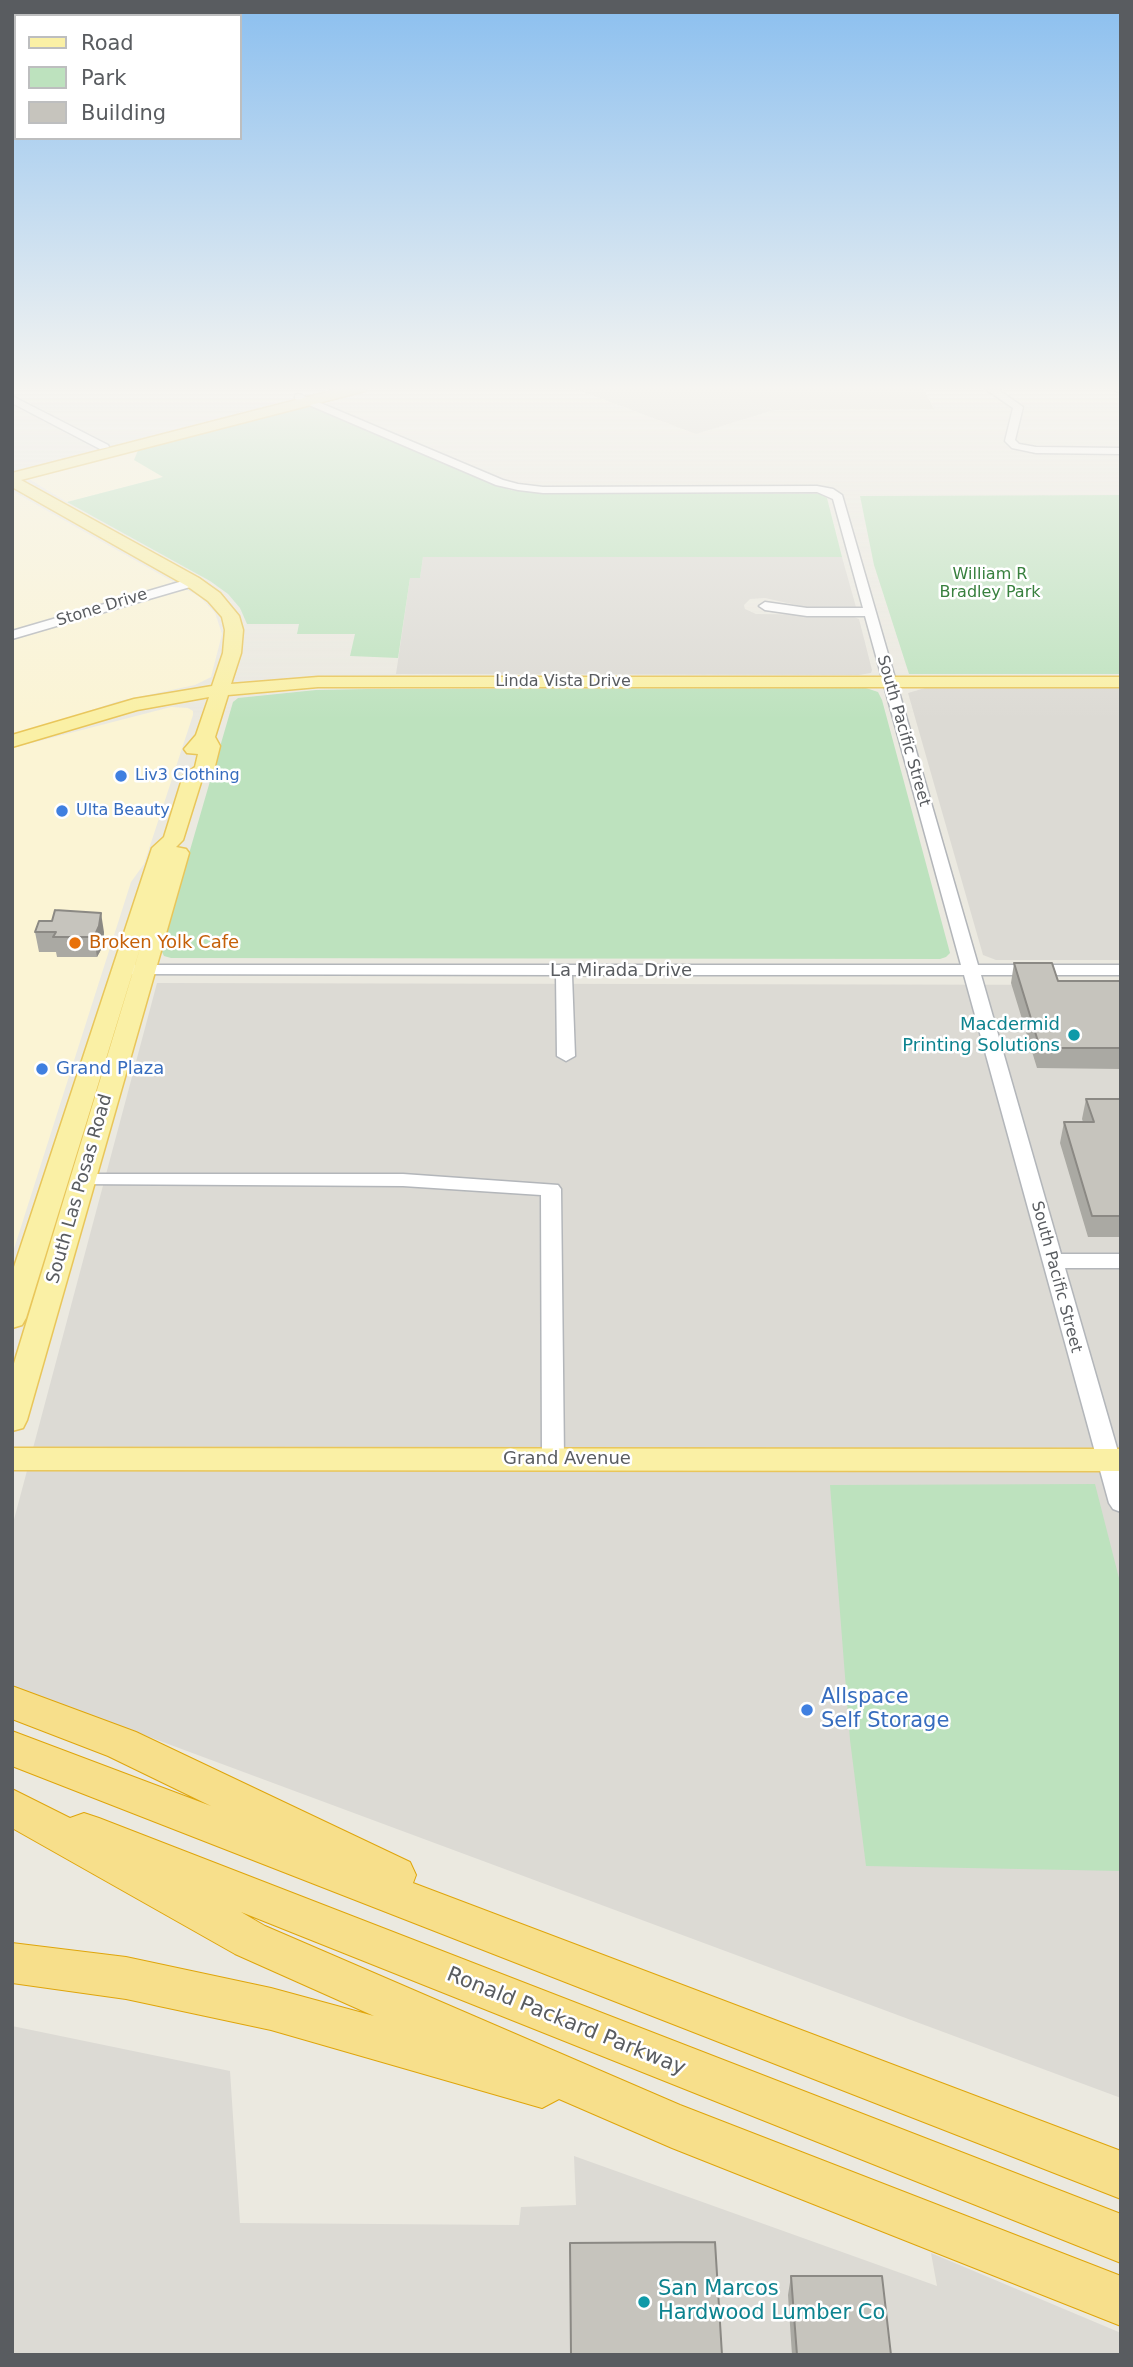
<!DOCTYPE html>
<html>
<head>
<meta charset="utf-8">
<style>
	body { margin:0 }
	#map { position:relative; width:1133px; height:2367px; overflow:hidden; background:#ebe9e0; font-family:"DejaVu Sans",sans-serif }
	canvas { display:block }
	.frame { position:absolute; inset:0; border:14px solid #595c60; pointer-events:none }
	.legend { position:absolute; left:14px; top:14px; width:228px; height:126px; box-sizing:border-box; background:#fff; border:2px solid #bdbebf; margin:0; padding:9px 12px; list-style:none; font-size:21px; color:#595c60 }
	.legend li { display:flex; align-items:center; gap:14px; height:35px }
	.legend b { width:35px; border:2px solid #bdbebf }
</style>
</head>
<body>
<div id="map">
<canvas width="1133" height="2367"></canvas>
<div class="frame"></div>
<ul class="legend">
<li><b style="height:9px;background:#faf0a5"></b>Road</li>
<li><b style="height:19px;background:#bde2be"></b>Park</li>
<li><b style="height:19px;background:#c6c4bd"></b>Building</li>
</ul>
</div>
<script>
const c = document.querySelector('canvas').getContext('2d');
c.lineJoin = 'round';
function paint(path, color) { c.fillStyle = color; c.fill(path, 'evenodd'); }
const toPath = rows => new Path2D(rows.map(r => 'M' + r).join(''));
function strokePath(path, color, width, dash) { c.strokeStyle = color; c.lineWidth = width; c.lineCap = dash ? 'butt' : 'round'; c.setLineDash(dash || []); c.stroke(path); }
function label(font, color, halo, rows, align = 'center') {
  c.font = font + ' "DejaVu Sans",sans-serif'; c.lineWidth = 5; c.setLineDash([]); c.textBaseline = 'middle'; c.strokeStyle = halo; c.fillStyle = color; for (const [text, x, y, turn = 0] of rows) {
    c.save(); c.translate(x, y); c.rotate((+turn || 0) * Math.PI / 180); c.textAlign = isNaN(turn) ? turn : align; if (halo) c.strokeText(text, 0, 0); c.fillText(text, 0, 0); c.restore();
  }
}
paint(toPath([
	[139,448,164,477,67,502,29,479],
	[12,491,200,597,215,613,222,634,211,677,195,685,119,701,12,736],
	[171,707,188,708,193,711,193,715,144,864,131,882,12,1255,12,748]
]), '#fbf4d4');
paint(toPath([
	[573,388,720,388,774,410,696,434],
	[423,557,842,557,856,607,805,607,765,598,750,599,744,605,745,609,756,614,849,615,859,619,872,670,871,673,859,675,396,674,410,578,420,577],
	[1121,687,1121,960,996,960,983,955,908,693,925,688],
	[157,983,1121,985,1121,2098,12,1686,12,1527],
	[12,2026,230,2071,240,2223,519,2225,521,2207,576,2205,574,2156,937,2286,931,2253,1121,2333,1121,2355,12,2355]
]), '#dcdad4');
paint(toPath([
	[923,388,934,409,774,410,717,389]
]), '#dbd8ce');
paint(toPath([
	[301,407,312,407,510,490,544,493,820,494,827,498,842,557,423,557,420,578,410,578,398,658,350,656,355,634,297,634,299,624,247,624,240,608,228,594,210,581,67,502,163,477,134,460,139,448],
	[1121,495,1121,674,909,674,874,565,860,496],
	[866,688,878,692,882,700,950,953,946,957,940,959,171,958,164,956,161,950,233,702,238,698,316,690,367,689],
	[1095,1484,1121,1586,1121,1871,866,1866,850,1740,830,1485]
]), '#bde2be');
const minor = toPath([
	[984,388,996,388,1023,407,1015,440,1019,444,1036,447,1121,448,1121,454,1036,453,1012,448,1005,441,1013,408,984,388],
	[1112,388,1121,388,1121,393,1114,390,1112,388],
	[299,394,503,480,518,484,543,487,817,486,833,489,842,495,978,965,1121,965,1121,975,981,975,1061,1254,1121,1254,1121,1268,1065,1268,1121,1462,1121,1512,1113,1509,1109,1503,964,975,572,975,575,1056,566,1061,557,1056,556,975,123,974,121,970,123,966,129,965,961,965,865,616,807,616,765,610,759,606,765,602,807,608,863,608,833,499,817,492,543,493,518,490,496,485,295,399,295,395,299,394],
	[12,396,108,445,109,447,100,449,12,403,12,396],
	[193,578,199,582,197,585,12,639,12,631,193,578],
	[82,1174,403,1174,558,1185,561,1189,564,1459,561,1465,553,1467,545,1465,542,1459,541,1195,403,1186,75,1184,72,1180,75,1176,82,1174]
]);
const major = toPath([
	[343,388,367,388,365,391,21,480,199,578,220,593,239,616,243,630,241,653,231,684,318,677,1121,677,1121,687,318,687,228,695,215,737,220,746,214,770,202,779,183,840,176,847,186,849,189,853,27,1420,23,1428,12,1431,12,1370,142,942,26,1318,22,1325,12,1328,12,1273,152,848,164,837,183,776,195,767,198,754,187,753,184,749,196,735,209,697,137,710,12,747,12,735,134,699,212,686,223,653,225,630,222,617,208,601,187,586,12,487,12,473,343,388],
	[12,1448,1121,1449,1121,1471,12,1470,12,1448]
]);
const highway = toPath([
	[12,1686,136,1732,410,1862,416,1875,413,1883,1121,2151,1121,2199,12,1766,12,1731,211,1806,108,1756,12,1719,12,1686],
	[12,1789,70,1818,84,1813,99,1818,1121,2214,1121,2263,241,1912,265,1926,680,2105,1121,2276,1121,2326,672,2148,559,2099,542,2108,271,2030,126,1999,12,1983,12,1943,126,1957,271,1988,374,2016,235,1954,12,1828,12,1789]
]);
strokePath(minor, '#b3b6ba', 3);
strokePath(major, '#e9c65a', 3);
strokePath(highway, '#dfa50b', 2);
paint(minor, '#fff');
paint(major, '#faf0a5');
paint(highway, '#f7df8b');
paint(toPath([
	[35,932,104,932,103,946,97,957,57,957,56,952,39,952],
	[1014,963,1058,981,1121,981,1121,1069,1037,1068,1011,983],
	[1086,1099,1121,1099,1121,1237,1088,1237,1060,1143,1064,1122,1083,1122,1082,1119],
	[791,2276,891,2355,792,2355,788,2295]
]), '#aaa9a3');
paint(toPath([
	[101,913,104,932,103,946,97,957,94,937]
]), '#8b8984');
const building = toPath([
	[55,910,101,913,99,926,94,937,53,937,56,932,35,932,39,921,52,921,55,910],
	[1014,963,1052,963,1058,981,1121,981,1121,1048,1040,1048,1014,963],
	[1086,1099,1121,1099,1121,1216,1092,1216,1064,1122,1094,1122,1086,1099],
	[715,2242,722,2355,571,2355,570,2243,715,2242],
	[791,2276,882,2276,891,2355,797,2355,791,2276]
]);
paint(building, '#c6c4bd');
strokePath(building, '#8b8984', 2);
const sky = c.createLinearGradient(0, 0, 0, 720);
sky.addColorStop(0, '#8bbfef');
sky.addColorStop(0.54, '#f6f5f1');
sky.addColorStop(1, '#f6f5f100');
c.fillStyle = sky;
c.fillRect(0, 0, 1133, 720);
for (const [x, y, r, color] of [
	[121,776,7,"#3f7fe0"],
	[62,811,7,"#3f7fe0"],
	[75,943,7,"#e8710a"],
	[1074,1035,7,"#0f9aa8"],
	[42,1069,7,"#3f7fe0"],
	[807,1710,7,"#3f7fe0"],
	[644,2302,7,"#0f9aa8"]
]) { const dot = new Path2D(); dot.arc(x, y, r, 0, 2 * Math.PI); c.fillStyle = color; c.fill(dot); strokePath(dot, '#fff', 2.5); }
label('16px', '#38803e', '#fff', [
	["William R",990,575],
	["Bradley Park",990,593]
]);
label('16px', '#595c60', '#fff', [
	["Stone Drive",102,608,-17],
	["Linda Vista Drive",563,682],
	["South Pacific Street",903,731,74],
	["South Pacific Street",1056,1277,75]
]);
label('16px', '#366cbe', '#fff', [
	["Liv3 Clothing",135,776],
	["Ulta Beauty",76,811]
], 'left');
label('18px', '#c56008', '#fff', [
	["Broken Yolk Cafe",89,943]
], 'left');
label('18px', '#595c60', '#fff', [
	["La Mirada Drive",621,971],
	["South Las Posas Road",80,1189,-74],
	["Grand Avenue",567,1459]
]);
label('18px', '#0d838f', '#fff', [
	["Macdermid",1060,1025],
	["Printing Solutions",1060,1046]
], 'right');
label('18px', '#366cbe', '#fff', [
	["Grand Plaza",56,1069]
], 'left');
label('21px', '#366cbe', '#fff', [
	["Allspace",821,1698],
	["Self Storage",821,1722]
], 'left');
label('21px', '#595c60', '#fff', [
	["Ronald Packard Parkway",566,2022,22]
]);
label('21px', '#0d838f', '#fff', [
	["San Marcos",658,2290],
	["Hardwood Lumber Co",658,2314]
], 'left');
</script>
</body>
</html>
